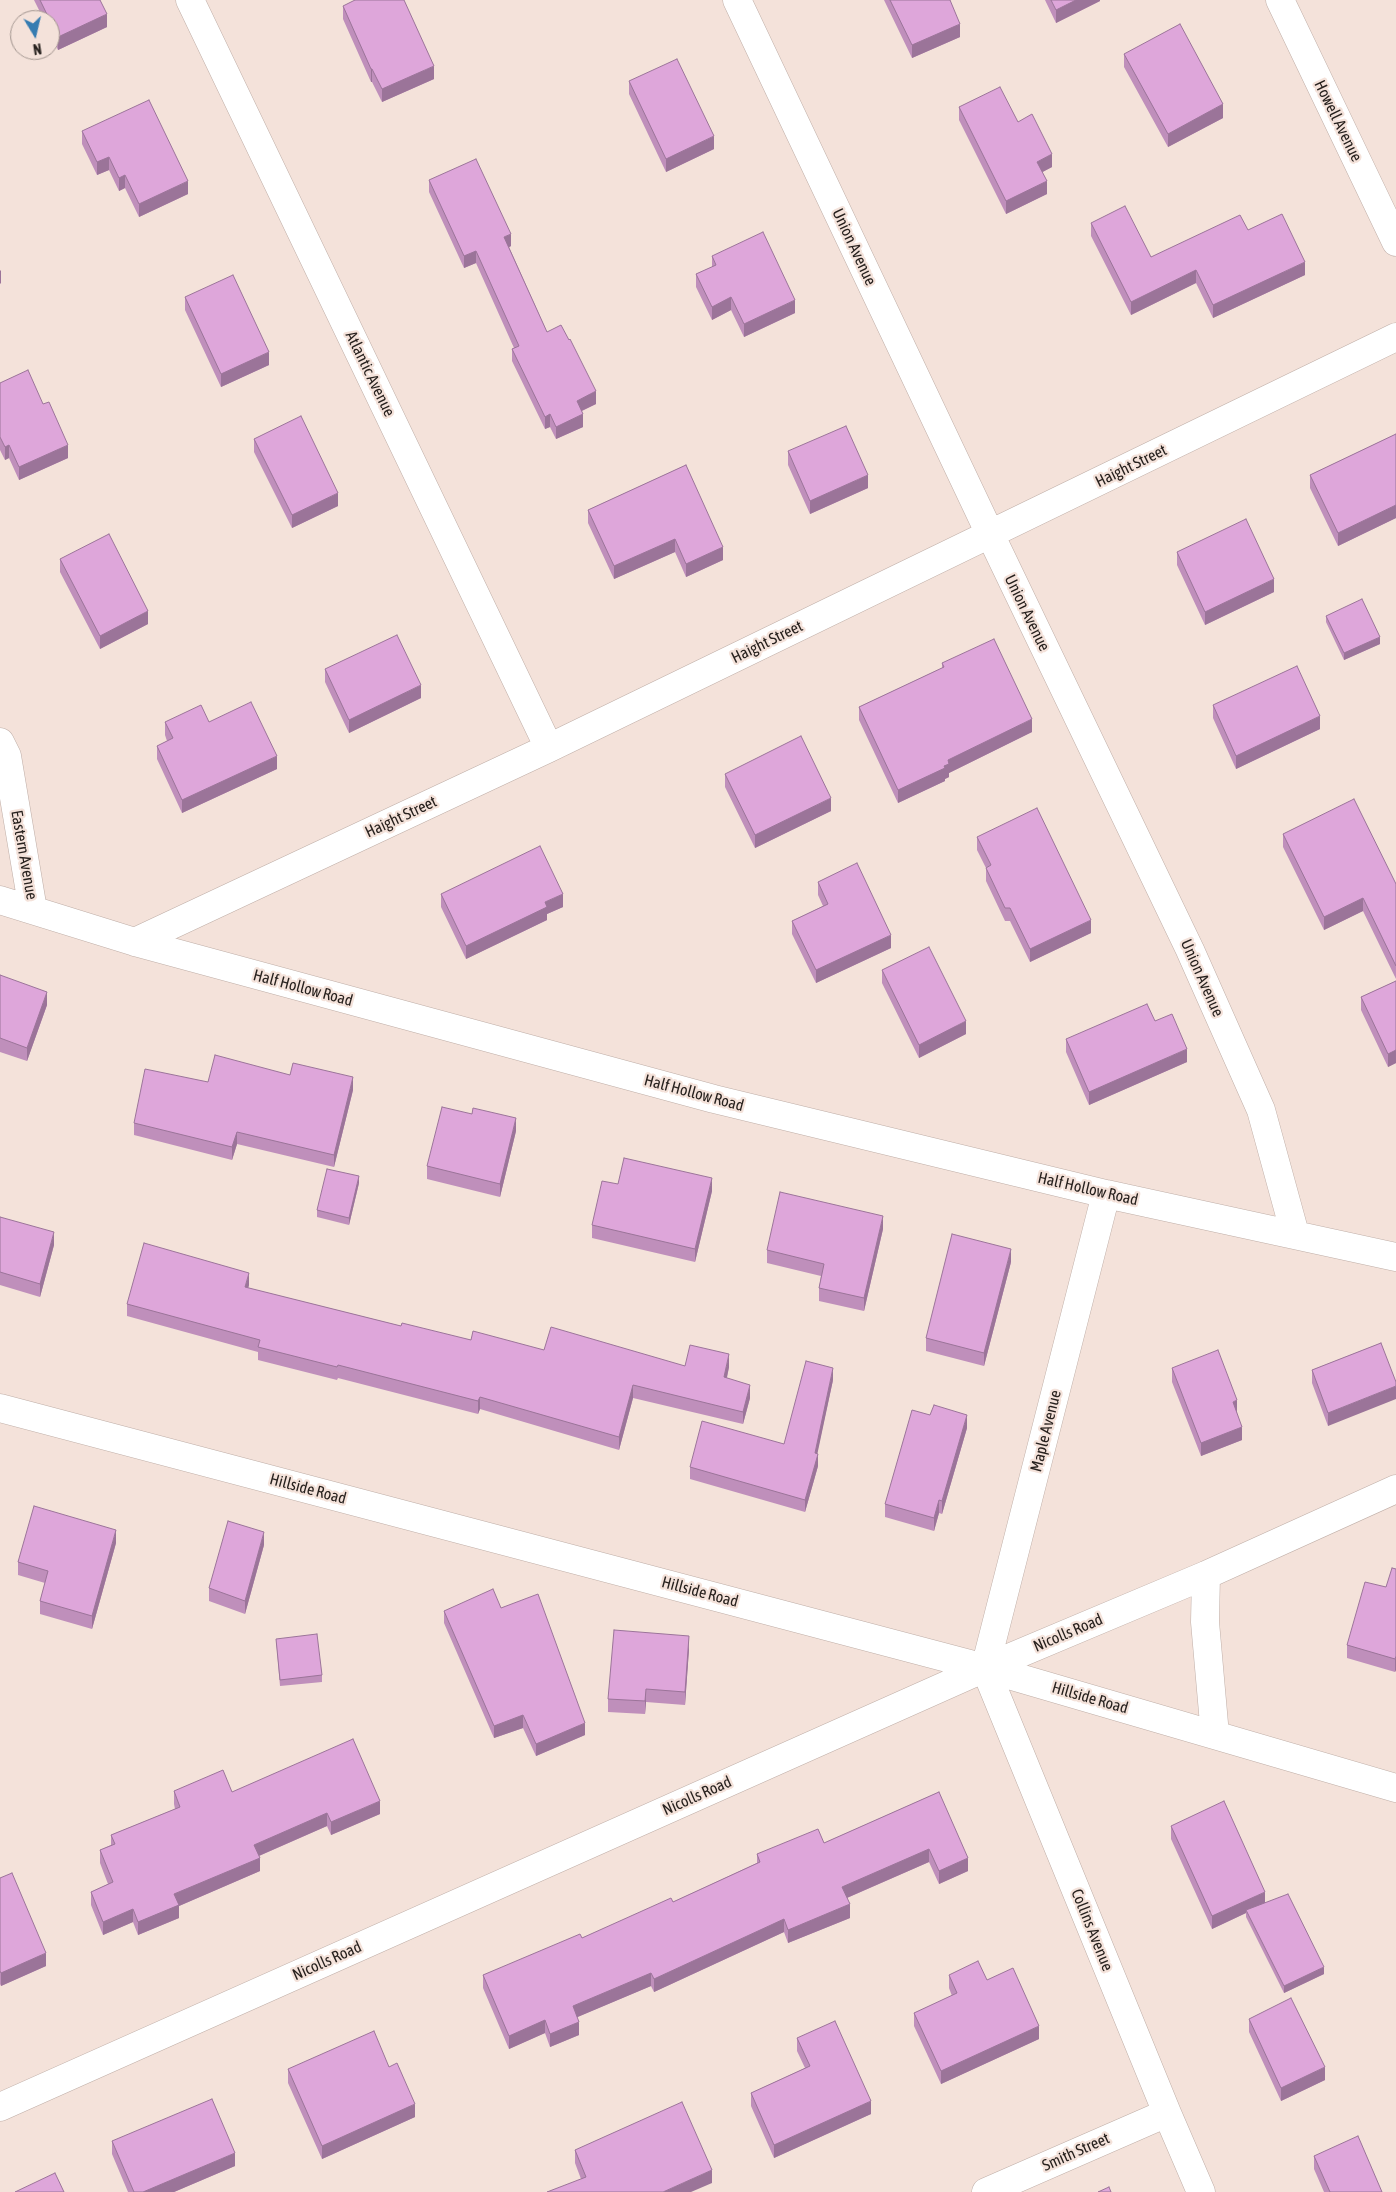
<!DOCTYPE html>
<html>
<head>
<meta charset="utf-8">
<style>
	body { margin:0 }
	#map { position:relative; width:1396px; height:2192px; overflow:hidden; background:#f4e2da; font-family:"Asap Condensed",sans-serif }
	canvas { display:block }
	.north { position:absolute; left:10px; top:10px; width:50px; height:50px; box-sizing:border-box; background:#f4e2da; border:1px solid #a2958f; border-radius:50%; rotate:171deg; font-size:14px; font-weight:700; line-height:20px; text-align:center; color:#27211e }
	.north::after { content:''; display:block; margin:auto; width:18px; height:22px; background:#367cb1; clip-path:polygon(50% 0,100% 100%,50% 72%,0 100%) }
</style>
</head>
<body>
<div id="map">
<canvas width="1396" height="2192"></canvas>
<div class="north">N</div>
</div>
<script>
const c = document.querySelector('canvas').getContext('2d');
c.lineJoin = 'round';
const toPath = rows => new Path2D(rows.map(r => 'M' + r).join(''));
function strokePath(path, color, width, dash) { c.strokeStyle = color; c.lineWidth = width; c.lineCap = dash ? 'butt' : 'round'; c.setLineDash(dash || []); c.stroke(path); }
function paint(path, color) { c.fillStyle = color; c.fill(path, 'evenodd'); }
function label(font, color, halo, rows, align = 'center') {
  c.font = font + ' "Asap Condensed",sans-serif'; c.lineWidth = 4.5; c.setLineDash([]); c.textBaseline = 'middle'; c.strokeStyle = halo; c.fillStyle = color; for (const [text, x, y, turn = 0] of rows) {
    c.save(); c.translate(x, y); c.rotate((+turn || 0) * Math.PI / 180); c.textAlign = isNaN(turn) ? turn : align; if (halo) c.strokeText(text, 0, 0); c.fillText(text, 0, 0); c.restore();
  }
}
const minor = toPath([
	[190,0,549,748],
	[737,0,990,534,1190,950,1261,1110,1295,1234],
	[1280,0,1396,242],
	[0,742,7,756,33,910],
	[0,900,135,942,714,1099,1106,1194,1396,1257],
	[135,942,549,748,1396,337],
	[1106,1194,985,1668,1167,2113,1201,2192],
	[0,1408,985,1668,1396,1788],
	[1206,1575,1205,1622,1215,1735],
	[0,2107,985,1668,1206,1575,1396,1489],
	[986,2192,1167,2113]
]);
strokePath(minor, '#bfaea7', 29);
strokePath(minor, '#fff', 28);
paint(toPath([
	[34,0,100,0,107,27,58,50,50,34,50,20,44,20],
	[884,0,950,0,960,37,912,58],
	[1045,0,1100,0,1100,1,1056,23],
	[343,6,434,79,382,102,372,82,371,82,343,19],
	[1124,54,1223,118,1168,147,1124,67],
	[629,81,714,149,666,172,629,94],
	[959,107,1018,122,1052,167,1042,172,1047,194,1006,214,959,120],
	[82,131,188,194,139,217,125,188,119,191,109,170,97,175,82,144],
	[429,180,511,246,509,247,547,332,596,404,582,411,583,427,556,439,550,427,545,429,512,361,512,349,514,348,476,263,464,268,429,192],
	[1091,223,1151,257,1305,275,1213,318,1196,283,1131,315,1091,236],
	[712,256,795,313,744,337,731,310,712,320,696,287,696,274,712,267],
	[185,297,269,365,221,387,185,310],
	[0,383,68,458,19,480,9,458,5,460,0,450],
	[1396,434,1396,518,1338,546,1310,488,1310,475],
	[254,439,338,506,292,528,254,452],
	[788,451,868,488,810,514,788,465],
	[686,465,723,560,686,577,675,552,614,579,588,523,588,510],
	[1177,552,1274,592,1205,625,1177,565],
	[60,559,148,624,100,649,60,572],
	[1326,616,1380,644,1344,660,1326,622],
	[942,663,1032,732,949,773,949,777,945,779,945,781,898,803,859,720,859,707,942,668],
	[325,669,421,698,349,733,325,682],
	[1213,705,1320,729,1236,769,1213,718],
	[165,722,209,722,277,769,182,813,157,759,157,746,167,741,165,735],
	[725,774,831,811,755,848,725,787],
	[1283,834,1396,884,1396,979,1363,911,1324,930,1283,847],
	[977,837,1091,933,1030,962,1010,921,1005,921,986,881,986,868,977,850],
	[818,882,891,948,816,983,792,934,792,921,823,906,818,895],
	[441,894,563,907,547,914,547,920,466,959,441,907],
	[882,970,966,1034,919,1058,882,983],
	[0,975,47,1005,27,1061,0,1052],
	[1396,981,1396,1063,1388,1067,1361,1010,1361,997],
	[1066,1039,1187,1062,1089,1105,1066,1052],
	[290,1075,353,1090,334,1167,237,1144,232,1160,134,1135,134,1123,208,1082],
	[516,1131,500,1197,427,1179,427,1166],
	[359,1183,349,1225,317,1217,317,1210],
	[618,1184,712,1191,695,1262,592,1238,592,1225],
	[0,1217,54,1245,40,1297,0,1285],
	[883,1229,864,1311,819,1301,819,1288,821,1276,767,1263,767,1250],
	[1011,1262,984,1366,926,1351,926,1338],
	[249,1285,248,1288,401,1326,471,1340,544,1350,685,1366,729,1367,727,1378,750,1398,743,1424,633,1398,619,1450,480,1409,478,1414,338,1378,337,1380,258,1360,258,1352,127,1316,127,1304],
	[1381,1343,1328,1426,1312,1383,1312,1370],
	[1172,1368,1237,1413,1242,1440,1201,1456,1172,1382],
	[833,1380,817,1453,818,1466,805,1512,690,1479,690,1467,784,1444],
	[930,1415,967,1428,942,1514,939,1513,934,1531,885,1517,885,1504],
	[116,1543,92,1629,40,1614,40,1601,45,1583,18,1575,18,1562],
	[264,1545,245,1614,209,1601,209,1588],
	[1396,1569,1396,1670,1395,1672,1347,1658,1347,1645,1386,1587],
	[501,1608,585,1735,536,1756,523,1728,494,1738,444,1623,444,1611],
	[276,1639,322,1675,322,1682,280,1686],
	[689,1649,685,1705,646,1702,645,1714,608,1712,608,1699],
	[174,1791,232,1792,380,1814,331,1835,327,1826,259,1856,260,1871,179,1906,179,1918,138,1935,133,1922,103,1935,91,1905,91,1892,108,1884,100,1863,100,1850,111,1845,111,1835,175,1809,174,1804],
	[939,1792,968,1871,939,1884,929,1862,847,1898,850,1918,788,1943,784,1932,654,1992,651,1986,577,2017,579,2035,550,2047,545,2033,509,2049,483,1988,483,1975,582,1938,673,1902,757,1863,757,1854,824,1843],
	[1171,1826,1265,1903,1324,1974,1284,1993,1246,1917,1246,1913,1212,1929,1171,1839],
	[0,1878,46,1966,1,1986,0,1984],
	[949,1975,987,1980,1039,2039,941,2084,914,2026,914,2013,952,1996,949,1988],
	[1249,2019,1325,2080,1281,2101,1249,2032],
	[797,2038,871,2114,774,2158,751,2106,751,2093,805,2068,797,2051],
	[389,2067,415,2117,322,2159,288,2083,288,2069],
	[112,2141,235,2166,174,2192,128,2192,112,2154],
	[575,2150,712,2183,581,2179,575,2163],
	[1314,2156,1382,2192,1324,2192,1314,2169]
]), '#bf8fbb');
paint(toPath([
	[1076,0,1100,0,1100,1,1056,23,1056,10],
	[107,14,107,27,58,50,58,37],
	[960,24,960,37,912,58,912,45],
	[434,66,434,79,382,102,382,89],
	[371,69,372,69,372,82,371,82],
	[1223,104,1223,118,1168,147,1168,134],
	[714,136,714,149,666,172,666,159],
	[1052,154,1052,167,1037,175,1037,162],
	[109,157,109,170,97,175,97,162],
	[125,175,125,188,119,191,119,178],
	[188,181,188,194,139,217,139,204],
	[1047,181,1047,194,1006,214,1006,201],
	[511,234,511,246,504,250,504,237],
	[476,251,476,263,464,268,464,256],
	[1305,262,1305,275,1213,318,1213,305],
	[1,270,1,283,0,284,0,271],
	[1196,270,1196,283,1131,315,1131,302],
	[731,297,731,310,712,320,712,307],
	[795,300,795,313,744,337,744,324],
	[269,352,269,365,221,387,221,374],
	[596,391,596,404,577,413,577,401],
	[550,414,550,427,545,429,545,417],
	[583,414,583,427,556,439,556,427],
	[9,445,9,458,5,460,5,447],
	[68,445,68,458,19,480,19,467],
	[868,475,868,488,810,514,810,501],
	[338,493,338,506,292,528,292,515],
	[1396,505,1396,518,1338,546,1338,533],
	[675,539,675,552,614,579,614,566],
	[723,547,723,560,686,577,686,564],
	[1274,579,1274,592,1205,625,1205,612],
	[148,611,148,624,100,649,100,636],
	[1380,637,1380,644,1344,660,1344,653],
	[421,685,421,698,349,733,349,720],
	[1320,716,1320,729,1236,769,1236,756],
	[1032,719,1032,732,949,773,949,777,945,779,945,781,898,803,898,790,944,766,948,760],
	[277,756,277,769,182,813,182,800],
	[831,798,831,811,755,848,755,835],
	[563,894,563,907,547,914,547,920,466,959,466,946,545,902],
	[1363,898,1363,911,1324,930,1324,917],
	[1091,920,1091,933,1030,962,1030,949],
	[891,935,891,948,816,983,816,970],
	[47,992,47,1005,27,1061,27,1048],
	[966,1021,966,1034,919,1058,919,1045],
	[1187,1049,1187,1062,1089,1105,1089,1092],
	[1396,1050,1396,1063,1388,1067,1388,1054],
	[353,1077,353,1090,334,1167,334,1155],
	[516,1118,516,1131,500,1197,500,1184],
	[237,1132,237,1144,232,1160,232,1147],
	[359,1176,359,1183,349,1225,349,1218],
	[712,1178,712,1191,695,1262,695,1249],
	[883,1216,883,1229,864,1311,864,1298],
	[54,1232,54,1245,40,1297,40,1284],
	[1011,1249,1011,1262,984,1366,984,1353],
	[249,1273,249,1285,245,1299,245,1287],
	[729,1354,729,1367,724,1390,724,1377],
	[833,1368,833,1380,815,1465,815,1453],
	[633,1385,633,1398,619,1450,619,1437],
	[750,1385,750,1398,743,1424,743,1412],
	[1396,1386,1396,1399,1328,1426,1328,1413],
	[480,1397,480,1409,478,1414,478,1401],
	[1237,1400,1237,1413,1233,1415,1233,1402],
	[967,1415,967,1428,942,1514,942,1501],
	[1242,1427,1242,1440,1201,1456,1201,1443],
	[818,1454,818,1466,805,1512,805,1500],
	[939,1500,939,1513,934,1531,934,1518],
	[116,1530,116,1543,92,1629,92,1616],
	[264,1532,264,1545,245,1614,245,1601],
	[689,1636,689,1649,685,1705,685,1692],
	[1396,1656,1396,1670,1395,1672,1395,1659],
	[646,1689,646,1702,645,1714,645,1701],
	[523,1715,523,1728,494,1738,494,1726],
	[585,1723,585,1735,536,1756,536,1744],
	[380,1801,380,1814,331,1835,331,1822],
	[327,1813,327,1826,254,1858,254,1845],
	[929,1849,929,1862,842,1900,842,1887],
	[260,1858,260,1871,179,1906,179,1918,138,1935,138,1922,174,1894],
	[968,1858,968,1871,939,1884,939,1871],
	[1265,1892,1265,1905,1246,1910,1246,1913,1212,1929,1212,1916],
	[850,1904,850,1918,788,1943,788,1930],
	[133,1909,133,1922,103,1935,103,1922],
	[784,1919,784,1932,654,1992,654,1979],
	[46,1953,46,1966,1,1986,1,1973],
	[1324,1967,1324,1974,1284,1993,1284,1986],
	[651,1973,651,1986,573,2019,573,2006],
	[545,2020,545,2033,509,2049,509,2036],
	[579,2022,579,2035,550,2047,550,2034],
	[1039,2026,1039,2039,941,2084,941,2071],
	[1325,2067,1325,2080,1281,2101,1281,2088],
	[871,2101,871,2114,774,2158,774,2145],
	[415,2104,415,2117,322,2159,322,2146],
	[235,2153,235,2166,174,2192,143,2192],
	[712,2170,712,2183,691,2192,663,2192]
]), '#9b7499');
const building = toPath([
	[40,0,100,0,107,14,58,37,40,0],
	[355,0,404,0,434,66,382,89,372,69,371,69,343,6,355,0],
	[890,0,950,0,960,24,912,45,890,0],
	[1051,0,1076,0,1056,10,1051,0],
	[1180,24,1223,104,1168,134,1124,54,1180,24],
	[677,59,714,136,666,159,629,81,677,59],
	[1000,87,1018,122,1032,114,1052,154,1037,162,1047,181,1006,201,959,107,1000,87],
	[149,100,188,181,139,204,125,175,119,178,109,157,97,162,82,131,149,100],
	[476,159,511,234,504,237,547,332,561,325,569,340,570,339,596,391,577,401,583,414,556,427,550,414,545,417,512,349,519,346,476,251,464,256,429,180,476,159],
	[1125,206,1151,257,1240,215,1248,230,1282,214,1305,262,1213,305,1196,270,1131,302,1091,223,1125,206],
	[763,232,795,300,744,324,731,297,712,307,696,274,716,265,712,256,763,232],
	[233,275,269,352,221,374,185,297,233,275],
	[28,370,43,404,49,402,68,445,19,467,9,445,5,447,0,437,0,383,28,370],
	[301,416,338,493,292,515,254,439,301,416],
	[846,426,868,475,810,501,788,451,846,426],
	[1396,434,1396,505,1338,533,1310,475,1396,434],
	[686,465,723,547,686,564,675,539,614,566,588,510,686,465],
	[1246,519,1274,579,1205,612,1177,552,1246,519],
	[109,534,148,611,100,636,60,559,109,534],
	[1362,599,1380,637,1344,653,1326,616,1362,599],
	[397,635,421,685,349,720,325,669,397,635],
	[994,639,1032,719,948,760,949,764,944,766,945,768,898,790,859,707,944,667,942,663,994,639],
	[1297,666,1320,716,1236,756,1213,705,1297,666],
	[251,702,277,756,182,800,157,746,173,738,165,722,201,705,209,722,251,702],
	[801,736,831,798,755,835,725,774,801,736],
	[1354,799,1396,884,1396,966,1363,898,1324,917,1283,834,1354,799],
	[1037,808,1091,920,1030,949,1010,908,1005,908,986,868,991,865,977,837,1037,808],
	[540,846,563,894,545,902,547,907,466,946,441,894,540,846],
	[857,863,891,935,816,970,792,921,828,904,818,882,857,863],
	[929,947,966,1021,919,1045,882,970,929,947],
	[0,975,47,992,27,1048,0,1038,0,975],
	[1396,981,1396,1050,1388,1054,1361,997,1396,981],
	[1147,1004,1155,1021,1172,1014,1187,1049,1089,1092,1066,1039,1147,1004],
	[215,1055,290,1075,293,1063,353,1077,334,1155,237,1132,232,1147,134,1123,145,1069,208,1082,215,1055],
	[442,1107,472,1114,473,1108,516,1118,500,1184,427,1166,442,1107],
	[624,1158,712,1178,695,1249,592,1225,602,1181,618,1184,624,1158],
	[327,1169,359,1176,349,1218,317,1210,327,1169],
	[780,1192,883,1216,864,1298,819,1288,824,1264,767,1250,780,1192],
	[0,1217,54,1232,40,1284,0,1272,0,1217],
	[952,1234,1011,1249,984,1353,926,1338,952,1234],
	[144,1243,249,1273,245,1287,401,1326,402,1323,471,1340,473,1331,544,1350,551,1327,685,1366,690,1345,729,1354,724,1377,750,1385,743,1412,633,1385,619,1437,480,1397,478,1401,338,1365,337,1367,258,1347,260,1340,127,1304,144,1243],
	[1381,1343,1396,1382,1396,1386,1328,1413,1312,1370,1381,1343],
	[1218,1350,1237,1400,1233,1402,1242,1427,1201,1443,1172,1368,1218,1350],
	[806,1361,833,1368,815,1453,818,1454,805,1500,690,1467,702,1421,784,1444,806,1361],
	[934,1405,967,1415,942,1501,939,1500,934,1518,885,1504,912,1410,930,1415,934,1405],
	[34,1506,116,1530,92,1616,40,1601,48,1571,18,1562,34,1506],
	[228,1521,264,1532,245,1601,209,1588,228,1521],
	[1392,1568,1396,1569,1396,1656,1395,1659,1347,1645,1365,1582,1386,1587,1392,1568],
	[493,1589,501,1608,538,1594,585,1723,536,1744,523,1715,494,1726,444,1611,493,1589],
	[614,1630,689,1636,685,1692,646,1689,645,1701,608,1699,614,1630],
	[317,1634,322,1675,280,1680,276,1639,317,1634],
	[353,1739,380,1801,331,1822,327,1813,254,1845,260,1858,174,1894,179,1905,138,1922,133,1909,103,1922,91,1892,113,1882,100,1850,115,1844,111,1835,180,1807,174,1791,223,1770,232,1792,353,1739],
	[939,1792,968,1858,939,1871,929,1849,842,1887,850,1904,788,1930,784,1919,654,1979,651,1973,573,2006,579,2022,550,2034,545,2020,509,2036,483,1975,580,1934,582,1938,671,1898,673,1902,760,1862,757,1854,818,1829,824,1843,939,1792],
	[1224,1801,1265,1892,1212,1916,1171,1826,1224,1801],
	[12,1873,46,1953,1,1973,0,1971,0,1878,12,1873],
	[1288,1894,1324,1967,1284,1986,1246,1910,1288,1894],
	[978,1961,987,1980,1013,1968,1039,2026,941,2071,914,2013,957,1993,949,1975,978,1961],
	[1291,1998,1325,2067,1281,2088,1249,2019,1291,1998],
	[835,2021,871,2101,774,2145,751,2093,810,2066,797,2038,835,2021],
	[374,2031,389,2067,397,2063,415,2104,322,2146,288,2069,374,2031],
	[212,2099,235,2153,143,2192,134,2192,112,2141,212,2099],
	[682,2102,712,2170,663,2192,547,2192,586,2177,575,2150,682,2102],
	[1358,2136,1382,2192,1330,2192,1314,2156,1358,2136],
	[55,2173,64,2192,15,2192,55,2173],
	[1109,2187,1111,2192,1098,2192,1109,2187]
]);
paint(building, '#dea6da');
strokePath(building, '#9b7499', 1);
label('16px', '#27211e', '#f4e2da', [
	["Howell Avenue",1338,121,64],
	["Union Avenue",854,247,65],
	["Atlantic Avenue",370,374,64],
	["Haight Street",1131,466,-26],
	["Union Avenue",1027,613,64],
	["Haight Street",767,642,-26],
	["Haight Street",401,817,-25],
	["Eastern Avenue",24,855,80],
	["Union Avenue",1202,978,66],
	["Half Hollow Road",303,988,15],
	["Half Hollow Road",694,1093,15],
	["Half Hollow Road",1088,1189,13],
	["Maple Avenue",1046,1431,-76],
	["Hillside Road",308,1489,15],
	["Hillside Road",700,1592,15],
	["Nicolls Road",1068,1633,-23],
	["Hillside Road",1090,1698,16],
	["Nicolls Road",697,1796,-24],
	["Collins Avenue",1092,1930,68],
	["Nicolls Road",327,1961,-24],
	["Smith Street",1076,2152,-24]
]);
</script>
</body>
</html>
